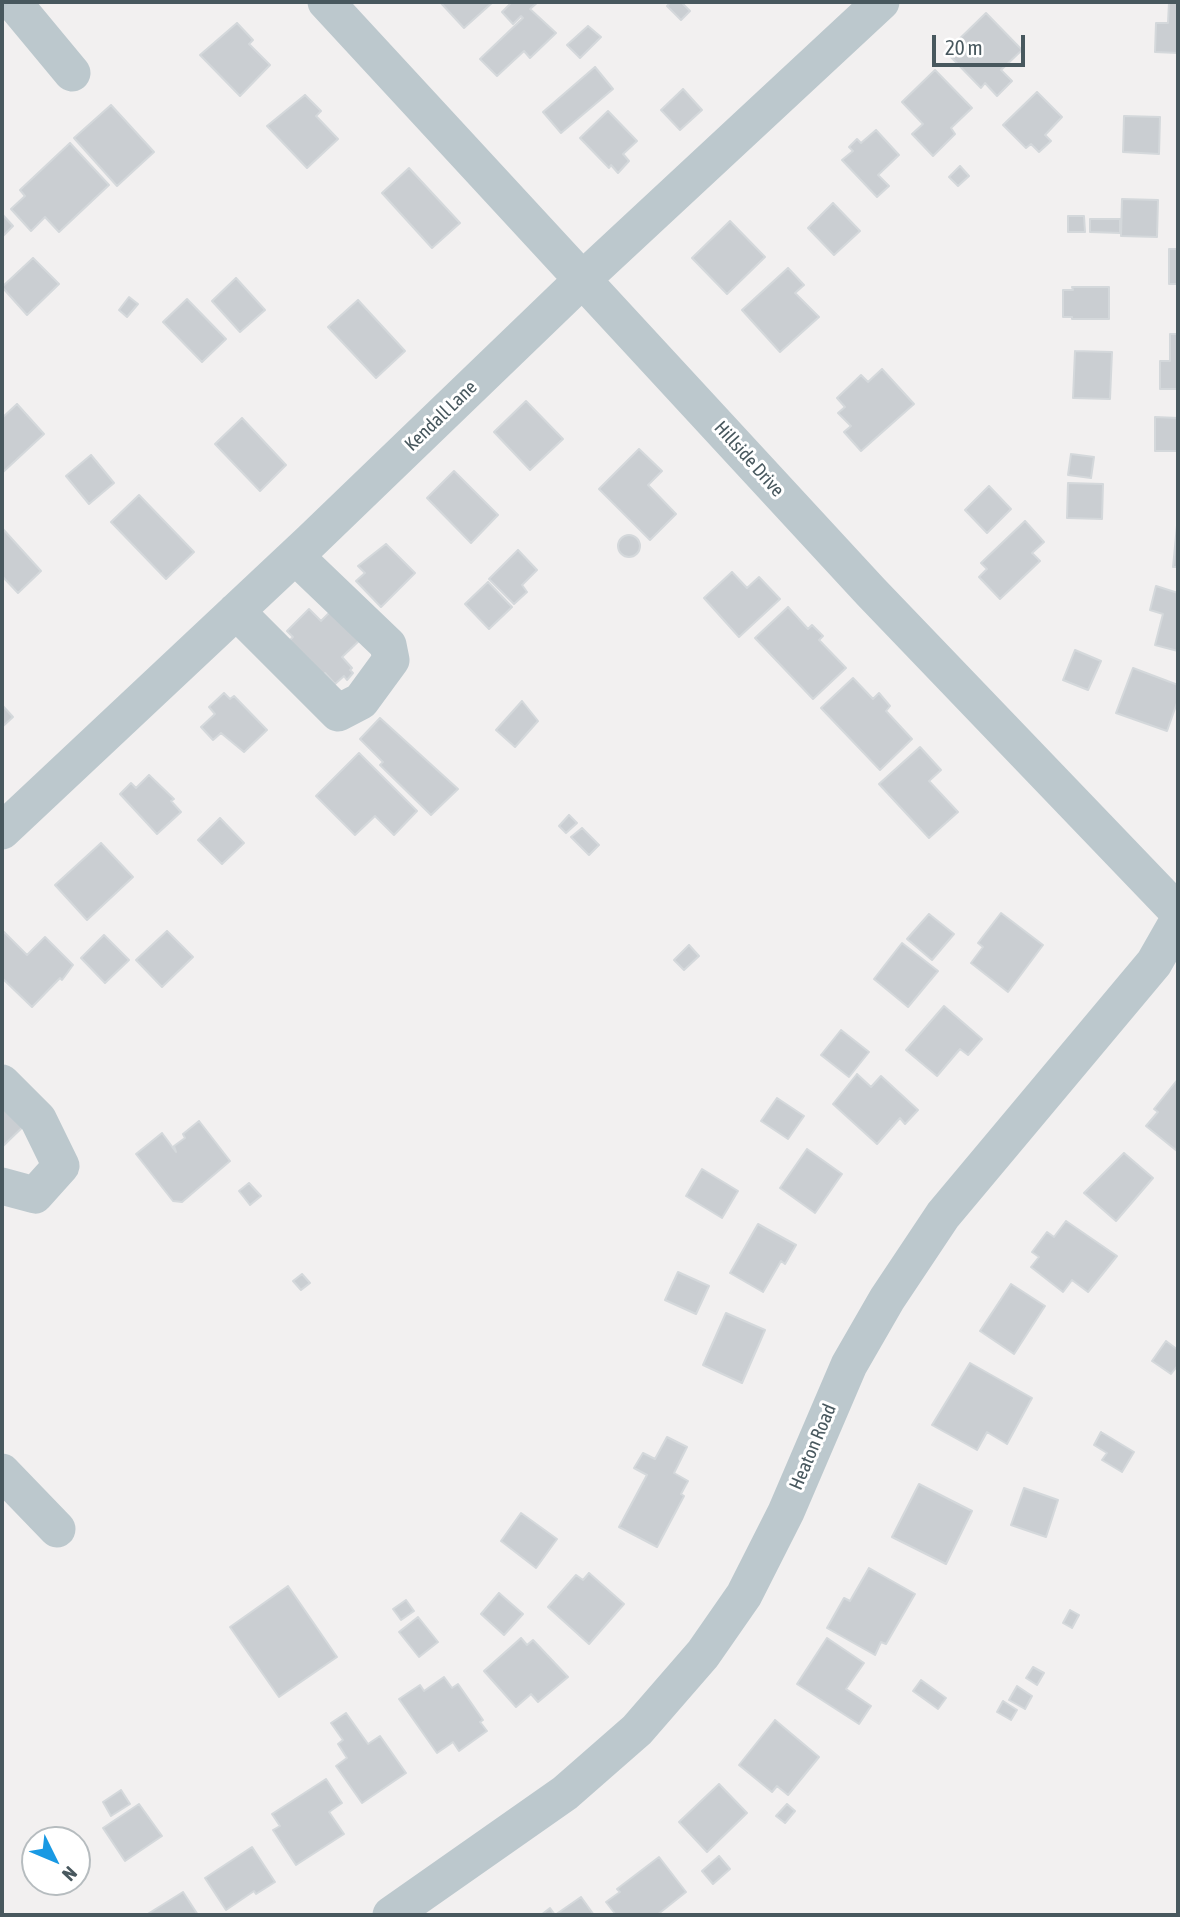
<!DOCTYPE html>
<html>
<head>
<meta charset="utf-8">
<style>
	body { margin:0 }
	#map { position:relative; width:1180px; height:1917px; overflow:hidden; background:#f2f0f0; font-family:"Asap Condensed",sans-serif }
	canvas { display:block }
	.frame { position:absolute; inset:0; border:4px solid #48585e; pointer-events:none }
	.north { position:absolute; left:21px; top:1826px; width:70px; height:70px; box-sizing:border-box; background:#fff; border:2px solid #b6bcbf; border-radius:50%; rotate:133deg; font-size:19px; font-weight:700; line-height:28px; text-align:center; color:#48585e }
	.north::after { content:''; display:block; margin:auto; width:24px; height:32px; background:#1999e3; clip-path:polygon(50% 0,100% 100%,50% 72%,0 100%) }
	.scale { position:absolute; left:932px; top:35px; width:93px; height:32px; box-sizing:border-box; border:4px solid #48585e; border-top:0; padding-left:9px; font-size:21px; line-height:24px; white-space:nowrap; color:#48585e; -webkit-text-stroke:5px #fff; paint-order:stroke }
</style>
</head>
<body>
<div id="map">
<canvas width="1180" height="1917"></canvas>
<div class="frame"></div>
<div class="north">N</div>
<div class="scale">20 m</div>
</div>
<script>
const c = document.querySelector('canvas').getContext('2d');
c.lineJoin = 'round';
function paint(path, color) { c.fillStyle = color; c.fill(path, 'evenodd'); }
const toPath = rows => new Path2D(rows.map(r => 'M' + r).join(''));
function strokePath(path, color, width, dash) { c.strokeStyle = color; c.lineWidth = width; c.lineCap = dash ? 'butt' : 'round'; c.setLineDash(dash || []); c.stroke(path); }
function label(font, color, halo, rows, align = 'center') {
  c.font = font + ' "Asap Condensed",sans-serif'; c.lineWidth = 6; c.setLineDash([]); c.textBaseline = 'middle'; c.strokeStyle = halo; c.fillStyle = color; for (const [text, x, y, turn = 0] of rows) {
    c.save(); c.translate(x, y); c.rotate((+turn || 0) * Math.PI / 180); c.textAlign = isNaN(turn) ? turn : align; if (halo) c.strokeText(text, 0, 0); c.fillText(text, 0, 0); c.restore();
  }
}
const building = toPath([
	[440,2,493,2,464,28,440,2],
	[512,2,538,2,530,9,556,33,530,58,524,51,497,76,480,59,523,18,521,16,513,24,502,12,512,2],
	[671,2,681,2,690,11,681,20,667,6,671,2],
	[1169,2,1178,2,1178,53,1155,52,1156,23,1168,23,1169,2],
	[986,13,1022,50,1001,70,1012,81,997,96,985,83,981,88,946,52,986,13],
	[237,23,253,40,249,44,270,65,240,96,200,55,237,23],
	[588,26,601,37,580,58,567,45,588,26],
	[595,67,613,89,561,133,543,112,595,67],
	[935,70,972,108,951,128,955,134,933,156,912,134,923,124,902,102,935,70],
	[683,89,702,110,680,130,661,110,683,89],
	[1037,92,1062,117,1045,135,1051,141,1039,152,1031,144,1026,148,1003,125,1037,92],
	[305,95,321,111,316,116,338,139,307,168,267,126,305,95],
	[111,105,154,152,117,186,74,138,111,105],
	[608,111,637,141,623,154,629,161,618,173,611,165,609,168,580,138,608,111],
	[1124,116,1160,117,1159,154,1123,152,1124,116],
	[876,130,899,155,878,175,889,186,877,197,842,160,853,151,849,147,857,139,861,143,876,130],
	[70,143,109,185,59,232,45,217,31,231,11,209,25,196,20,190,70,143],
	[960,166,969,176,958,186,949,177,960,166],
	[409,168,460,223,432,248,382,193,409,168],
	[1122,199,1158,200,1157,237,1121,236,1122,199],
	[833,203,860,231,834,255,808,228,833,203],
	[2,214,13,226,2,237,2,214],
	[1068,216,1084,216,1085,232,1068,232,1068,216],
	[1090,219,1120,219,1120,233,1090,232,1090,219],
	[730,221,765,257,727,294,692,258,730,221],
	[1169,249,1178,249,1178,284,1169,284,1169,249],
	[33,258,59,284,27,315,2,287,33,258],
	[788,268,804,285,795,293,819,317,780,352,742,310,788,268],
	[236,278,265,310,240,332,212,301,236,278],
	[1072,287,1109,287,1109,319,1072,319,1072,317,1063,317,1063,290,1073,290,1072,287],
	[129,297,138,304,127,317,119,310,129,297],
	[187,299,226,339,202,362,163,322,187,299],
	[358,300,405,351,376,378,328,327,358,300],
	[1170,334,1178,334,1178,389,1160,389,1160,361,1170,361,1170,334],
	[1075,351,1112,352,1110,399,1073,398,1075,351],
	[882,369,914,404,861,451,844,432,851,426,838,413,845,407,837,398,861,375,868,382,882,369],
	[526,401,563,439,530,470,494,432,526,401],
	[17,404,44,434,2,473,2,418,17,404],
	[1155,417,1178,418,1178,451,1155,451,1155,417],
	[242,418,286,465,260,491,215,444,242,418],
	[639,449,662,471,648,485,676,514,650,540,599,489,639,449],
	[1071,454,1094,457,1091,478,1068,475,1071,454],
	[91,455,114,483,89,504,66,476,91,455],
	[454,471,498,515,471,543,427,498,454,471],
	[1068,483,1103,484,1102,519,1067,518,1068,483],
	[989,486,1011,509,987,533,965,510,989,486],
	[139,495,194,552,166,579,111,522,139,495],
	[1178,515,1178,567,1173,567,1178,515],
	[1025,521,1044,542,1032,553,1040,561,1000,599,979,577,987,569,981,563,1025,521],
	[2,528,41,571,18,593,2,576,2,528],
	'618 546a11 11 0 1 1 22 0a11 11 0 1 1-22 0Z',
	[386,544,415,573,381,607,356,581,365,573,358,566,386,544],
	[518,550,537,570,522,585,527,592,514,604,489,579,518,550],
	[732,572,747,588,759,577,780,599,739,637,704,598,732,572],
	[488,582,512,607,489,629,465,604,488,582],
	[1156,586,1178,593,1178,651,1155,645,1163,614,1150,610,1156,586],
	[788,607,808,629,812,625,823,636,819,640,846,668,813,699,755,638,788,607],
	[309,609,321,621,333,609,362,638,342,657,352,668,350,670,353,673,347,680,344,676,335,684,325,673,315,682,282,648,293,637,287,631,309,609],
	[1075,650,1101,661,1088,690,1063,680,1075,650],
	[1133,668,1178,685,1178,700,1167,731,1116,713,1133,668],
	[853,678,873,699,879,693,890,706,886,711,912,739,880,770,821,708,853,678],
	[224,693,230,699,234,696,267,730,244,752,221,733,213,740,201,727,215,714,209,707,224,693],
	[522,701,538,721,515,747,496,730,522,701],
	[2,705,13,717,2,727,2,705],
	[380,718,458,789,431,815,380,765,383,762,360,739,380,718],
	[920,747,941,770,929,781,958,812,929,838,879,784,920,747],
	[359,753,417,811,394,835,375,816,355,835,316,796,359,753],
	[149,775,174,799,171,801,181,812,157,834,120,794,131,783,136,788,149,775],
	[569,815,577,823,566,833,559,826,569,815],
	[220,818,244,843,222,864,198,840,220,818],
	[582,828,599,845,589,855,571,837,582,828],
	[101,843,133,877,87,920,55,885,101,843],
	[1001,913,1043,945,1008,992,971,963,983,947,978,943,1001,913],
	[929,914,954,934,932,960,907,939,929,914],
	[167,931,193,957,162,987,136,960,167,931],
	[4,932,27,955,45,937,73,965,62,980,60,978,32,1007,2,978,2,935,4,932],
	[104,935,129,960,105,983,81,958,104,935],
	[902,943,938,971,908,1007,874,979,902,943],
	[689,945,699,956,684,970,674,960,689,945],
	[944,1006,982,1039,968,1055,960,1049,937,1076,906,1050,944,1006],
	[841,1030,869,1052,849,1077,821,1055,841,1030],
	[857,1074,871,1087,881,1076,918,1110,905,1124,900,1118,877,1144,833,1104,857,1074],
	[1178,1079,1178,1149,1177,1151,1146,1126,1158,1112,1154,1109,1178,1079],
	[2,1093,29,1121,2,1147,2,1093],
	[777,1098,804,1116,788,1139,761,1121,777,1098],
	[199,1121,230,1161,182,1202,173,1201,136,1154,162,1133,176,1152,174,1146,185,1138,183,1134,199,1121],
	[807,1149,842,1174,815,1213,780,1188,807,1149],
	[1124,1153,1153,1178,1116,1221,1084,1193,1124,1153],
	[702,1169,738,1191,722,1218,686,1196,702,1169],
	[249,1183,261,1196,250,1205,239,1191,249,1183],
	[1066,1221,1117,1256,1088,1292,1072,1280,1063,1292,1031,1267,1039,1257,1032,1252,1047,1232,1054,1237,1066,1221],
	[758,1224,796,1245,785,1264,781,1261,763,1292,730,1273,758,1224],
	[678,1272,709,1286,696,1314,665,1300,678,1272],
	[302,1274,310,1283,301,1290,293,1281,302,1274],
	[1011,1284,1045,1306,1014,1354,980,1331,1011,1284],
	[726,1313,765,1330,742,1383,703,1365,726,1313],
	[1166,1341,1178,1350,1178,1365,1171,1374,1152,1361,1166,1341],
	[970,1363,1032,1398,1007,1444,987,1432,977,1450,932,1425,970,1363],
	[1101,1432,1134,1452,1122,1472,1102,1460,1107,1453,1094,1445,1101,1432],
	[667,1437,687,1447,674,1473,688,1481,681,1494,684,1496,657,1547,619,1527,647,1475,634,1468,643,1453,655,1459,667,1437],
	[919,1484,972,1511,946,1564,892,1537,919,1484],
	[1024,1488,1058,1500,1046,1537,1011,1525,1024,1488],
	[521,1513,557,1539,536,1568,501,1541,521,1513],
	[869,1568,915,1594,886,1644,881,1642,875,1655,827,1628,844,1598,850,1601,869,1568],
	[589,1573,624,1604,589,1644,548,1607,576,1575,583,1580,589,1573],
	[288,1586,337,1657,279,1697,230,1627,288,1586],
	[499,1593,523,1614,504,1635,481,1614,499,1593],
	[406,1600,414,1611,401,1620,393,1609,406,1600],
	[1070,1610,1079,1615,1072,1628,1063,1623,1070,1610],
	[418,1617,438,1642,419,1657,399,1632,418,1617],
	[521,1638,527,1645,533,1640,568,1677,538,1702,531,1694,516,1707,484,1671,521,1638],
	[827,1638,864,1663,846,1689,871,1706,859,1724,797,1684,827,1638],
	[1033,1667,1044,1673,1037,1685,1026,1678,1033,1667],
	[444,1677,452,1688,458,1684,483,1720,480,1722,487,1731,459,1751,453,1742,437,1753,399,1699,420,1685,424,1691,444,1677],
	[921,1680,946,1698,938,1709,913,1691,921,1680],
	[1017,1686,1032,1696,1025,1709,1009,1700,1017,1686],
	[1003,1701,1017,1710,1011,1720,997,1712,1003,1701],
	[346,1713,368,1744,380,1736,406,1773,362,1803,336,1766,347,1758,338,1744,343,1740,331,1723,346,1713],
	[775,1720,819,1757,788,1795,777,1786,772,1792,739,1765,775,1720],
	[326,1779,342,1803,329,1812,344,1834,296,1865,273,1830,280,1826,272,1814,326,1779],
	[719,1784,747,1813,707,1852,679,1822,719,1784],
	[121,1790,130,1804,111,1816,103,1802,121,1790],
	[139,1804,162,1836,125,1861,103,1828,139,1804],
	[787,1804,795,1811,785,1823,776,1816,787,1804],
	[252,1847,275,1882,256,1894,254,1891,226,1910,205,1878,252,1847],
	[719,1856,730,1869,713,1884,702,1871,719,1856],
	[659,1857,686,1892,657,1915,616,1915,606,1902,620,1892,617,1889,659,1857],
	[183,1892,198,1915,146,1915,183,1892],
	[581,1897,594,1915,541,1915,550,1908,555,1915,581,1897]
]);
paint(building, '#caced2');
strokePath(building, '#d4d8db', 2);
strokePath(toPath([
	[13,2,72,73],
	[326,2,871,592,1178,912],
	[236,611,338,713,361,701,391,660,388,645,295,556],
	[2,831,311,541,583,279,881,2],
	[2,1083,38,1119,61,1166,35,1195,2,1186],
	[2,1472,57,1529],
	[391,1915,565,1793,637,1730,703,1654,744,1595,786,1512,849,1365,887,1299,943,1215,1154,963,1178,921]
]), '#bcc8cd', 37);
label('19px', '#48585e', '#fff', [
	["Kendall Lane",441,416,-44],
	["Hillside Drive",749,459,48],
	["Heaton Road",813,1447,-67]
]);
</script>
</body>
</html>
